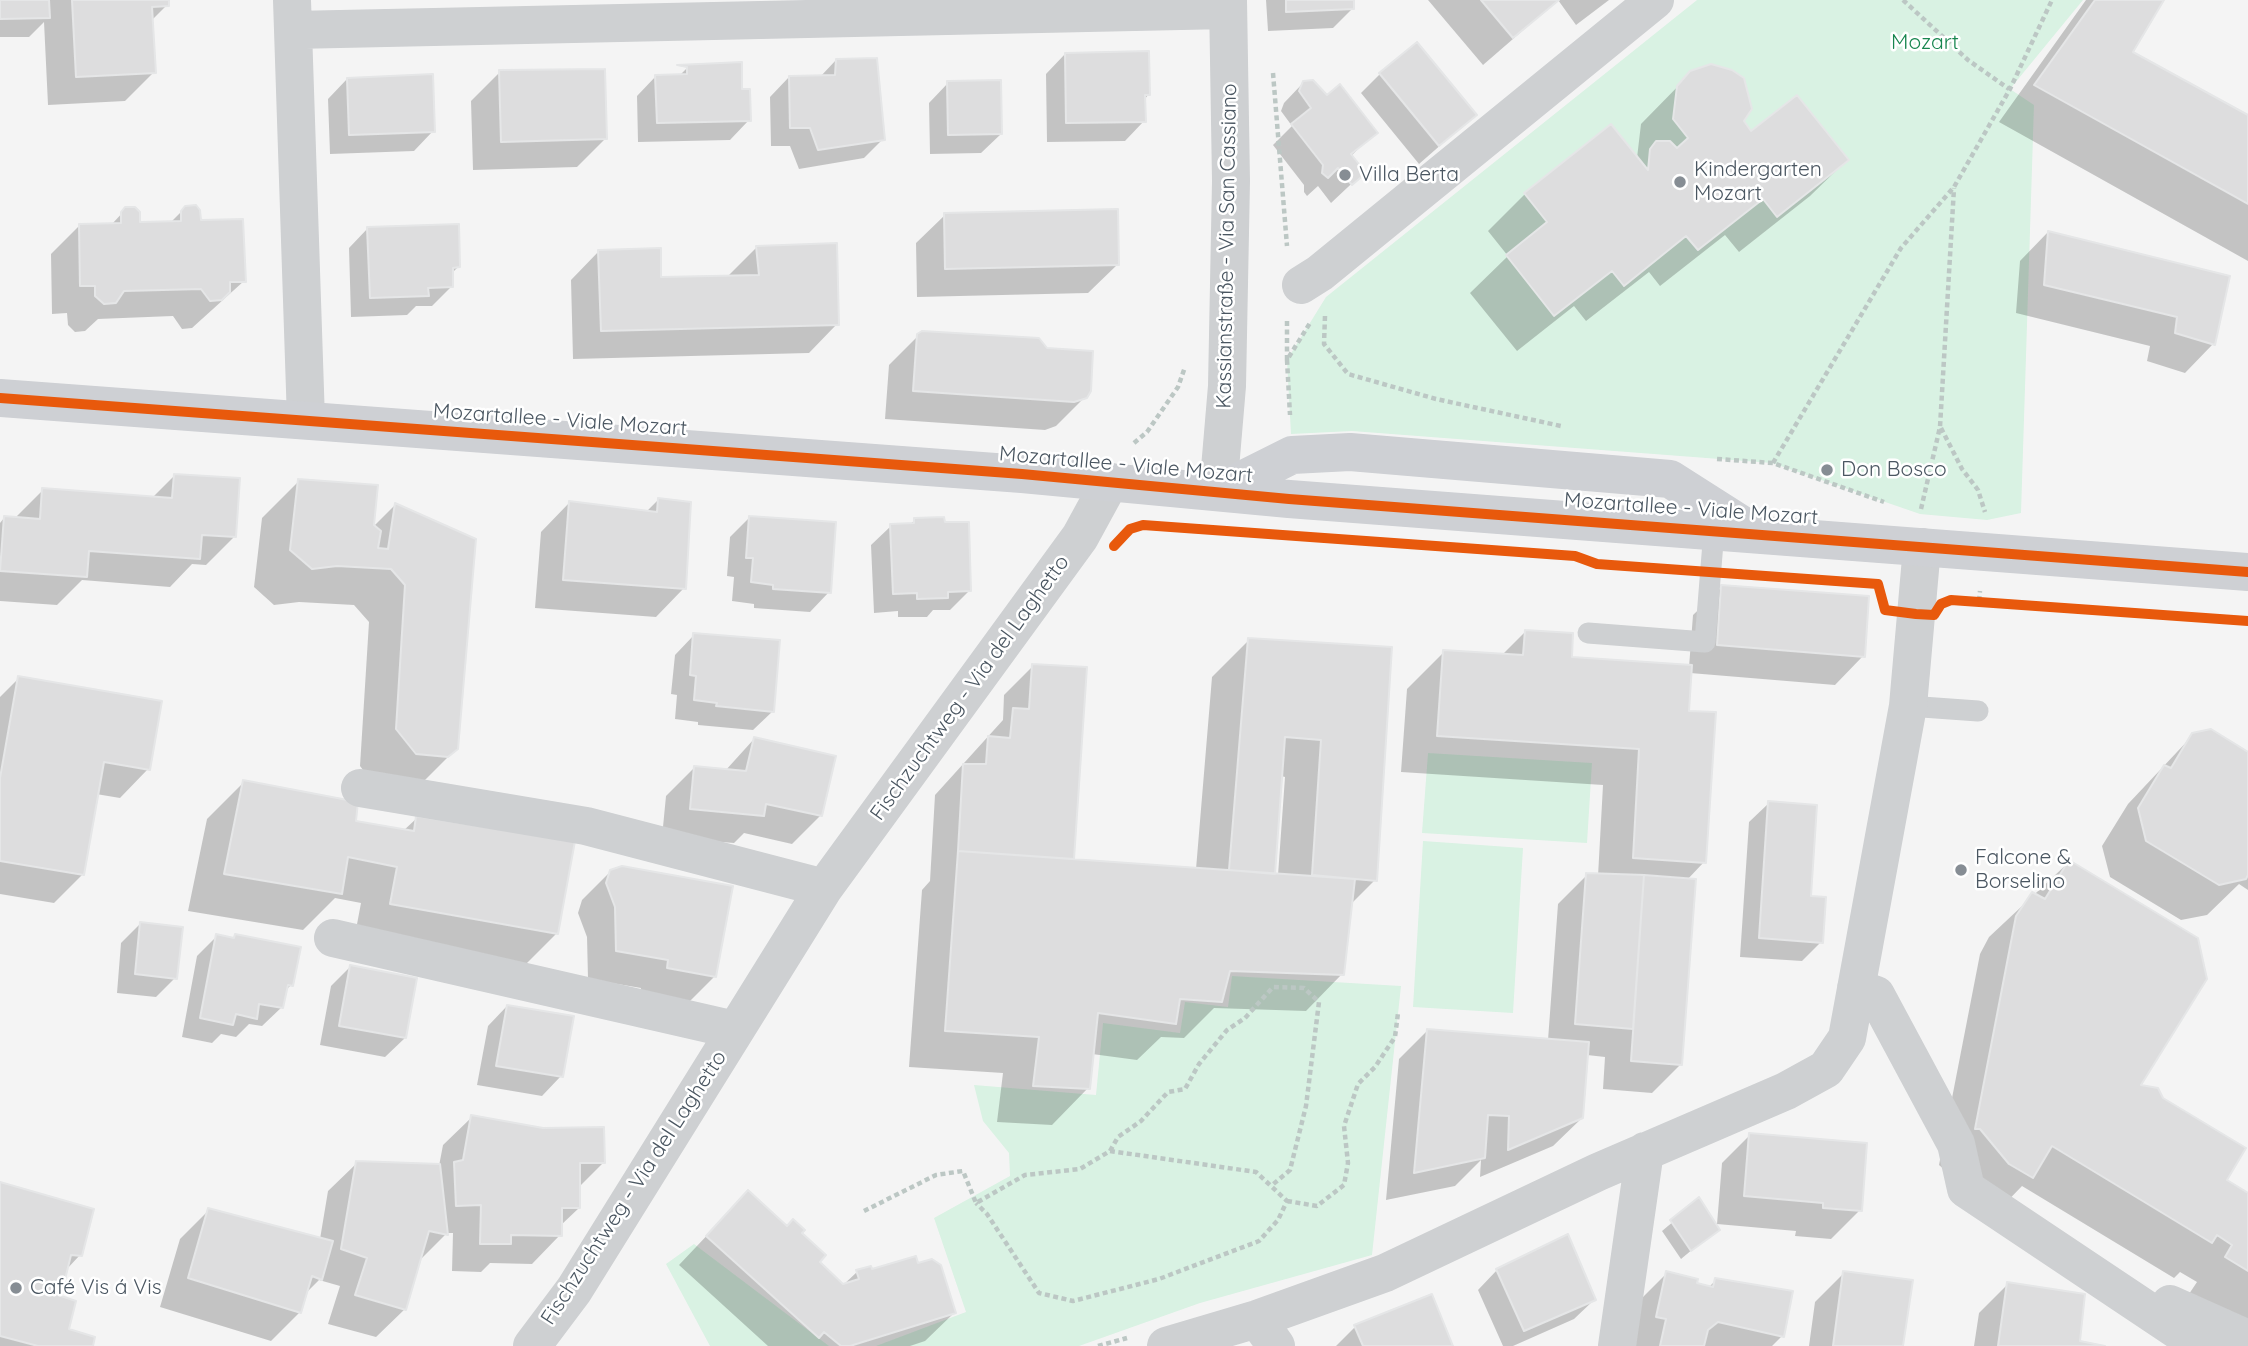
<!DOCTYPE html>
<html>
<head>
<meta charset="utf-8">
<style>
	body { margin:0 }
	canvas { display:block; background:#f4f4f4 }
</style>
</head>
<body>
<canvas width="2248" height="1346"></canvas>
<script>
const c = document.querySelector('canvas').getContext('2d');
c.lineJoin = 'round';
function paint(path, color) { c.fillStyle = color; c.fill(path, 'evenodd'); }
const toPath = rows => new Path2D(rows.map(r => 'M' + r).join(''));
function strokePath(path, color, width, dash) { c.strokeStyle = color; c.lineWidth = width; c.lineCap = dash ? 'butt' : 'round'; c.setLineDash(dash || []); c.stroke(path); }
function label(font, color, halo, rows, align = 'center') {
  c.font = font + ' Quicksand,sans-serif'; c.lineWidth = 5; c.setLineDash([]); c.textBaseline = 'middle'; c.strokeStyle = halo; c.fillStyle = color; for (const [text, x, y, turn = 0] of rows) {
    c.save(); c.translate(x, y); c.rotate((+turn || 0) * Math.PI / 180); c.textAlign = isNaN(turn) ? turn : align; if (halo) c.strokeText(text, 0, 0); c.fillText(text, 0, 0); c.restore();
  }
}
paint(toPath([
	[1697,0,2083,0,2010,89,2034,105,2021,513,1987,520,1920,514,1772,463,1352,431,1291,434,1287,360,1326,297],
	[1428,753,1592,763,1587,843,1422,833],
	[1423,841,1523,848,1513,1013,1413,1007],
	[1232,976,1401,986,1372,1255,1200,1303,1079,1346,876,1346,966,1312,934,1218,1010,1176,1009,1153,983,1121,974,1085,1096,1095,1103,1023,1180,1033,1185,1002,1228,1007],
	[694,1244,829,1346,710,1346,666,1264]
]), '#d9f2e3');
paint(toPath([
	[0,0,167,0,167,5,151,21,154,72,125,101,48,105,44,22,29,37,0,37],
	[1266,0,1352,0,1352,9,1333,28,1268,31],
	[1428,0,1558,0,1483,65],
	[1558,0,1609,0,1576,25],
	[2086,0,2162,0,2130,52,2248,117,2248,261,1999,122],
	[1065,54,1149,94,1144,100,1144,121,1125,141,1047,142,1046,74],
	[836,60,883,139,864,158,799,169,790,146,771,146,770,97,789,77,820,77],
	[688,67,749,120,730,140,638,142,637,96,656,76,679,76],
	[500,72,605,139,577,167,473,170,471,101],
	[1691,73,1751,134,1847,160,1810,196,1739,252,1725,235,1660,286,1649,272,1586,321,1574,306,1517,351,1470,293,1508,256,1488,231,1525,194,1611,126,1637,158,1641,124],
	[1380,74,1475,115,1419,164,1361,93],
	[347,79,433,131,414,151,330,154,328,99],
	[948,83,1001,134,981,153,930,154,929,103],
	[1303,83,1375,133,1351,156,1364,172,1331,203,1318,186,1307,196,1304,192,1304,185,1273,145,1292,126,1281,111,1284,103],
	[186,207,244,281,192,328,182,329,173,316,98,319,85,331,75,332,68,325,67,313,52,314,51,254,80,225,111,225,126,209,139,224,170,223],
	[945,215,1117,265,1088,293,917,297,916,243],
	[368,228,458,267,451,274,452,286,432,306,416,306,407,315,351,317,349,248],
	[2048,232,2228,278,2213,344,2185,373,2147,361,2150,346,2016,313,2020,261],
	[757,247,837,324,809,353,573,359,571,280,599,251,659,278,728,276],
	[918,336,1085,397,1056,426,1045,430,885,419,889,365],
	[175,475,234,537,206,565,192,564,170,587,82,580,57,605,0,601,0,523,4,518,14,519,43,490,152,498],
	[299,481,371,529,395,505,456,749,419,786,379,791,360,766,369,622,354,605,299,602,274,605,254,587,262,518],
	[658,500,684,588,656,617,535,608,541,532,569,503,646,512],
	[750,517,829,592,810,612,754,608,754,604,732,601,734,577,727,576,730,537],
	[915,520,943,524,970,590,950,610,933,610,927,617,898,617,898,611,874,613,871,545,891,526,909,525],
	[1722,587,1863,656,1835,685,1690,673,1687,712,1704,862,1686,881,1681,1064,1652,1093,1603,1089,1605,1057,1587,1055,1582,1118,1553,1146,1480,1177,1481,1160,1455,1186,1386,1200,1399,1059,1427,1031,1548,1040,1558,904,1587,875,1598,876,1603,785,1401,772,1407,689,1444,652,1502,655,1525,632,1570,659,1689,667,1693,615],
	[694,635,773,711,753,730,698,725,698,722,675,719,677,695,671,694,675,655],
	[1249,640,1390,649,1375,880,1350,905,1342,974,1306,1011,1214,1008,1184,1038,1161,1037,1137,1060,1092,1054,1088,1088,1052,1125,997,1122,1003,1073,909,1067,922,890,930,881,935,795,1003,720,1004,695,1033,666,1073,858,1070,861,1196,869,1212,677],
	[1281,776,1285,777,1278,875,1273,875],
	[19,678,148,769,120,798,96,794,82,875,54,903,0,894,0,697],
	[2193,735,2248,754,2248,890,2239,884,2207,915,2181,920,2110,877,2102,846,2128,804],
	[754,739,821,815,792,844,744,833,734,843,662,837,666,796,694,768,725,771],
	[244,782,354,822,403,831,417,818,557,933,520,970,354,940,361,903,335,898,303,930,188,911,207,819],
	[1769,803,1821,942,1802,961,1740,957,1749,822],
	[2069,862,2138,1086,2162,1099,2224,1180,2248,1195,2248,1330,2189,1294,2197,1282,2180,1272,2174,1278,2022,1186,1995,1214,1939,1165,1980,954,1989,937],
	[611,871,715,976,686,1005,639,996,641,988,588,979,587,937,578,913,582,900],
	[141,923,175,978,156,997,117,993,121,943],
	[236,935,291,985,284,992,282,1007,262,1026,249,1024,236,1037,221,1034,212,1043,182,1037,197,956,217,936,232,939],
	[350,967,405,1038,385,1057,320,1045,331,986],
	[507,1006,561,1076,542,1096,477,1085,488,1026],
	[472,1117,604,1162,579,1187,579,1208,560,1226,560,1235,532,1264,490,1263,481,1272,452,1271,453,1233,447,1233,418,1262,405,1309,376,1337,328,1324,340,1286,319,1280,305,1294,300,1312,271,1341,160,1307,180,1239,209,1210,320,1239,328,1191,357,1163,439,1166,443,1145],
	[1750,1135,1860,1210,1831,1239,1795,1236,1796,1231,1717,1224,1722,1163],
	[0,1184,80,1255,66,1270,59,1298,67,1331,91,1346,0,1346],
	[748,1192,786,1228,800,1233,818,1262,842,1286,857,1272,917,1265,954,1313,925,1341,910,1346,768,1346,679,1265],
	[1699,1200,1717,1229,1681,1259,1662,1231],
	[1497,1270,1594,1300,1574,1319,1513,1346,1503,1346,1478,1290],
	[1667,1273,1708,1288,1716,1280,1782,1336,1772,1346,1633,1346,1638,1302],
	[1844,1273,1901,1346,1809,1346,1815,1302],
	[2008,1284,2078,1343,2095,1346,1974,1346,1979,1313],
	[1355,1327,1451,1346,1336,1346]
]), '#0003');
const building = toPath([
	[0,0,49,0,50,18,0,19,0,0],
	[72,0,169,0,169,6,152,7,156,73,76,77,72,0],
	[1286,0,1354,0,1354,9,1286,12,1286,0],
	[1481,0,1559,0,1513,38,1481,0],
	[2095,0,2164,0,2133,52,2248,115,2248,204,2034,85,2095,0],
	[1417,42,1477,115,1439,146,1379,73,1417,42],
	[1149,51,1150,95,1145,95,1146,122,1066,123,1065,53,1149,51],
	[877,58,885,140,818,150,810,128,790,128,789,76,835,75,836,59,877,58],
	[742,62,742,89,750,89,751,121,657,123,655,75,687,74,687,67,677,65,742,62],
	[1711,64,1732,70,1744,78,1752,109,1744,121,1751,131,1797,95,1849,160,1777,217,1763,199,1698,250,1686,236,1624,286,1612,271,1554,316,1506,255,1547,222,1524,193,1611,124,1648,170,1650,149,1656,141,1670,141,1677,148,1688,138,1673,119,1677,86,1690,71,1711,64],
	[605,69,607,139,501,142,499,70,605,69],
	[433,74,435,132,349,135,347,78,433,74],
	[1001,80,1002,134,948,135,947,81,1001,80],
	[1313,80,1327,95,1340,84,1378,133,1351,154,1366,173,1352,185,1338,168,1328,178,1322,173,1323,165,1291,124,1311,108,1299,91,1303,81,1313,80],
	[196,205,200,210,201,220,243,219,246,282,230,282,230,292,222,300,210,301,201,289,124,291,116,303,104,304,95,296,95,286,80,286,79,224,121,223,121,212,125,207,135,207,140,212,140,222,181,221,181,211,185,206,196,205],
	[1118,209,1119,265,945,269,944,213,1118,209],
	[459,224,460,267,453,268,453,287,428,288,429,296,370,298,367,227,459,224],
	[2048,231,2230,276,2215,345,2175,333,2177,317,2044,285,2048,231],
	[837,243,839,325,601,331,598,250,661,248,661,277,759,275,756,246,837,243],
	[922,331,1039,338,1047,348,1093,351,1091,391,1087,398,1074,402,913,391,917,334,922,331],
	[174,474,240,478,236,537,202,535,200,559,89,551,87,577,0,571,4,516,40,519,42,488,172,498,174,474],
	[298,479,378,485,374,525,381,531,378,548,388,549,395,503,476,539,458,749,448,757,416,754,396,729,405,585,391,569,337,566,312,569,290,550,298,479],
	[658,498,691,502,686,589,563,580,569,501,657,512,658,498],
	[749,516,836,522,831,593,773,589,773,585,751,582,753,558,746,558,749,516],
	[944,517,945,522,969,522,971,591,948,592,948,598,917,599,917,593,893,594,890,524,914,523,914,518,944,517],
	[1721,585,1869,596,1865,657,1717,645,1721,585],
	[1525,630,1573,633,1572,657,1692,665,1689,711,1716,712,1706,863,1633,858,1639,749,1437,736,1443,650,1523,655,1525,630],
	[693,633,780,640,774,712,716,706,717,703,694,700,696,676,690,675,693,633],
	[1248,638,1392,647,1377,881,1312,875,1321,740,1285,737,1275,874,1229,870,1248,638],
	[1032,664,1087,667,1074,859,958,851,963,764,986,764,988,736,1010,738,1013,708,1029,709,1032,664],
	[18,676,162,701,150,770,104,762,84,875,0,861,0,778,18,676],
	[2211,729,2248,752,2248,875,2246,879,2219,885,2146,841,2138,808,2164,765,2171,768,2192,733,2211,729],
	[754,737,836,756,822,816,766,804,764,816,690,809,694,766,746,771,754,737],
	[243,780,358,802,356,821,414,831,416,816,575,841,558,934,390,904,397,867,348,857,342,894,224,874,243,780],
	[1768,801,1817,805,1811,896,1826,897,1823,943,1759,938,1768,801],
	[958,851,1355,879,1344,975,1230,971,1222,1002,1180,999,1176,1024,1098,1013,1090,1089,1033,1086,1039,1037,945,1031,958,851],
	[2069,860,2198,938,2207,979,2141,1085,2158,1088,2163,1098,2246,1148,2227,1180,2248,1193,2248,1271,2225,1257,2232,1245,2217,1235,2212,1243,2052,1146,2033,1178,2009,1164,1980,1129,1975,1129,2016,916,2032,892,2045,899,2069,860],
	[622,866,733,886,716,977,667,968,668,960,616,951,615,907,606,883,610,870,622,866],
	[1586,873,1644,875,1633,1029,1575,1024,1586,873],
	[1644,875,1696,879,1682,1065,1631,1061,1644,875],
	[140,922,183,927,177,979,135,974,140,922],
	[216,934,234,938,235,934,301,947,293,986,288,985,283,1008,259,1004,257,1019,236,1014,233,1025,200,1018,216,934],
	[350,965,417,978,406,1038,339,1026,350,965],
	[507,1005,574,1016,563,1077,496,1066,507,1005],
	[1427,1029,1589,1042,1583,1118,1508,1150,1509,1116,1488,1115,1485,1158,1414,1173,1427,1029],
	[471,1115,543,1128,604,1127,605,1163,580,1163,580,1208,562,1208,562,1236,511,1235,511,1244,480,1244,481,1205,456,1206,454,1162,463,1160,471,1115],
	[1749,1133,1867,1143,1862,1211,1823,1208,1823,1203,1744,1196,1749,1133],
	[356,1161,440,1164,448,1235,429,1231,406,1310,355,1295,367,1258,341,1249,356,1161],
	[0,1182,94,1209,82,1256,71,1255,61,1296,76,1301,69,1329,95,1337,93,1346,38,1346,0,1336,0,1182],
	[748,1190,787,1226,793,1219,805,1230,802,1233,826,1255,820,1262,843,1284,859,1279,856,1270,871,1266,872,1269,916,1256,918,1263,932,1259,941,1265,956,1313,850,1346,841,1346,824,1332,819,1338,706,1236,748,1190],
	[1699,1197,1720,1230,1691,1251,1670,1220,1699,1197],
	[208,1208,333,1241,322,1280,312,1276,301,1313,188,1278,208,1208],
	[1568,1234,1596,1300,1524,1331,1496,1269,1568,1234],
	[1666,1271,1698,1279,1697,1283,1713,1287,1715,1278,1793,1291,1784,1337,1718,1322,1708,1330,1704,1346,1660,1346,1666,1319,1656,1317,1666,1271],
	[1843,1271,1913,1280,1903,1346,1833,1346,1843,1271],
	[2007,1282,2085,1294,2080,1341,2105,1346,1998,1346,2007,1282],
	[1432,1294,1453,1346,1363,1346,1354,1325,1432,1294]
]);
paint(building, '#ddddde');
strokePath(building, '#e5e6e7', 2);
strokePath(toPath([
	[1903,0,1968,60,2009,89],
	[1273,73,1287,246],
	[1325,316,1324,344,1348,374,1436,399,1561,426],
	[1287,321,1287,360,1310,323],
	[1287,360,1290,415],
	[1941,428,1962,469,1978,490,1985,512],
	[1134,443,1147,432,1178,387,1185,367],
	[1717,459,1773,463,1884,502],
	[1773,463,1901,248,1954,187,2010,89,2052,0],
	[1921,509,1940,427,1954,188],
	[1979,601,1980,591],
	[1110,1151,1118,1137,1141,1121,1168,1092,1185,1089,1199,1064,1227,1030,1245,1018,1273,987,1304,988,1319,1002,1306,1106,1290,1170,1271,1186],
	[1287,1201,1317,1206,1344,1185,1348,1163,1344,1126,1358,1084,1375,1067,1395,1037,1398,1013],
	[864,1211,936,1175,963,1171,976,1203,1025,1175,1080,1169,1110,1151,1256,1172,1287,1201,1278,1220,1259,1241,1159,1279,1073,1301,1039,1293,987,1214,976,1203],
	[1098,1346,1127,1338]
]), '#bcc7c4', 4.5, [5, 3.5]);
strokePath(toPath([
	[1588,633,1705,642,1714,530],
	[1908,706,1978,711]
]), '#ced0d2', 21);
strokePath(toPath([
	[292,0,306,420],
	[293,30,1228,10],
	[1301,285,1320,273,1655,0],
	[1218,492,1227,386,1231,181,1228,0],
	[360,788,586,826,824,888],
	[333,938,735,1030],
	[1856,988,1876,995,1956,1144,1966,1189,2201,1346],
	[2170,1304,2248,1339],
	[1257,1319,1276,1346],
	[532,1346,574,1290,824,888,1080,537,1110,482],
	[1166,1346,1257,1319,1385,1273,1598,1172,1786,1091,1826,1069,1847,1038,1908,706,1922,547],
	[1617,1346,1645,1151]
]), '#ced0d2', 38);
strokePath(toPath([
	[0,398,1022,474,1289,499,2248,572],
	[1218,492,1292,455,1350,452,1670,479,1750,530]
]), '#ced0d4', 38);
strokePath(toPath([
	[0,398,1022,474,1289,499,2248,572],
	[1114,546,1130,529,1143,525,1575,556,1597,564,1878,584,1885,610,1916,614,1934,615,1941,604,1951,600,2248,621]
]), '#e8590c', 10);
for (const [x, y, r, color] of [
	[1345,175,7,"#868d94"],
	[1680,182,7,"#868d94"],
	[1827,470,7,"#868d94"],
	[1961,870,7,"#868d94"],
	[16,1288,7,"#868d94"]
]) { const dot = new Path2D(); dot.arc(x, y, r, 0, 2 * Math.PI); c.fillStyle = color; c.fill(dot); strokePath(dot, '#fff', 2.5); }
label('21px', '#17864f', '#fff', [
	["Mozart",1925,43]
]);
label('21px', '#4a5661', '#fff', [
	["Kindergarten",1694,170],
	["Mozart",1694,194],
	["Villa Berta",1359,175],
	["Don Bosco",1841,470],
	["Falcone &",1975,858],
	["Borselino",1975,882],
	["Café Vis á Vis",30,1288]
], 'left');
label('21px', '#4a5661', '#fff', [
	["Kassianstraße - Via San Cassiano",1227,246,-89],
	["Mozartallee - Viale Mozart",560,420,4],
	["Mozartallee - Viale Mozart",1126,465,5],
	["Mozartallee - Viale Mozart",1691,509,4],
	["Fischzuchtweg - Via del Laghetto",970,688,-54],
	["Fischzuchtweg - Via del Laghetto",634,1188,-57]
]);
</script>
</body>
</html>
